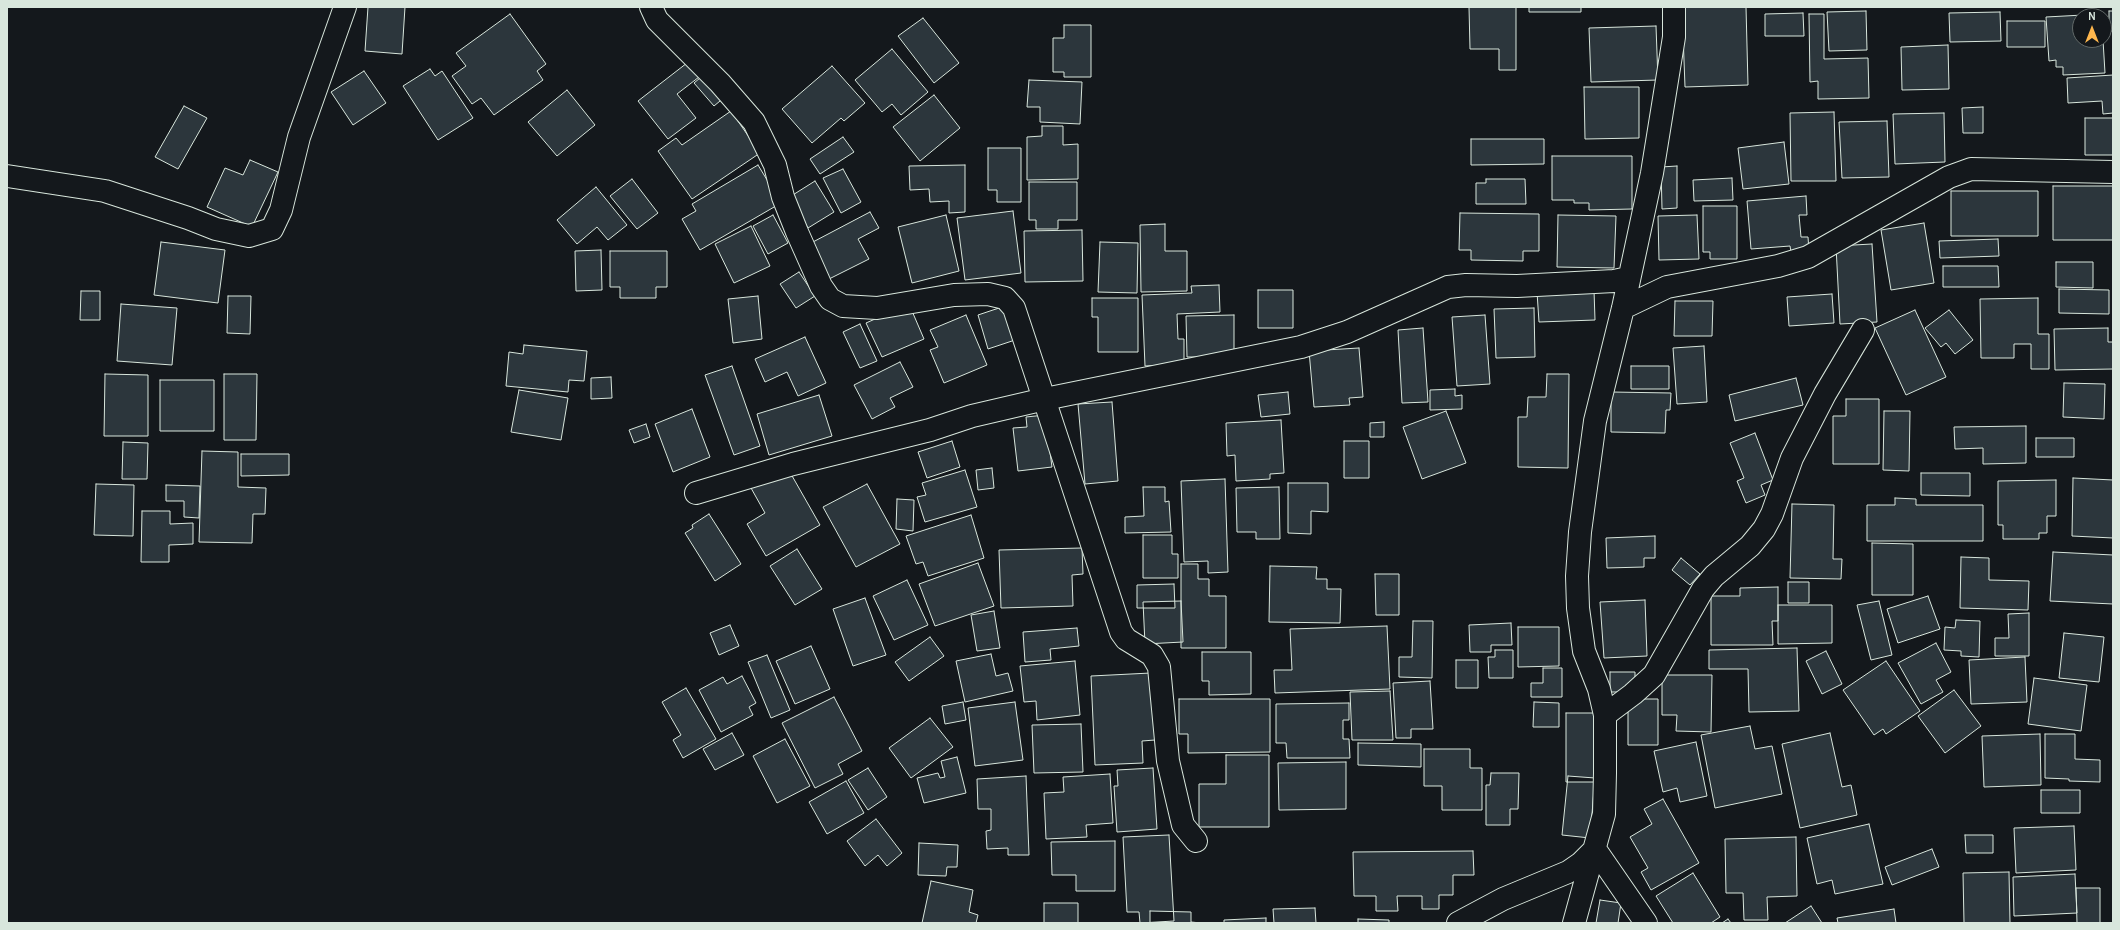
<!DOCTYPE html>
<html>
<head>
<meta charset="utf-8">
<style>
	body { margin:0 }
	#map { position:relative; width:2120px; height:930px; overflow:hidden; background:#14181c; font-family:Karla,sans-serif }
	canvas { display:block }
	.frame { position:absolute; inset:0; border:8px solid #d8e6dc; pointer-events:none }
	.north { position:absolute; left:2072px; top:8px; width:40px; height:40px; box-sizing:border-box; background:#14181c; border:1px solid #626a69; border-radius:50%; rotate:0deg; font-size:11px; font-weight:700; line-height:16px; text-align:center; color:#d8e6dc }
	.north::after { content:''; display:block; margin:auto; width:14px; height:18px; background:#ffb74d; clip-path:polygon(50% 0,100% 100%,50% 72%,0 100%) }
</style>
</head>
<body>
<div id="map">
<canvas width="2120" height="930"></canvas>
<div class="frame"></div>
<div class="north">N</div>
</div>
<script>
const c = document.querySelector('canvas').getContext('2d');
c.lineJoin = 'round';
function paint(path, color) { c.fillStyle = color; c.fill(path, 'evenodd'); }
const toPath = rows => new Path2D(rows.map(r => 'M' + r).join(''));
function strokePath(path, color, width, dash) { c.strokeStyle = color; c.lineWidth = width; c.lineCap = dash ? 'butt' : 'round'; c.setLineDash(dash || []); c.stroke(path); }
const building = toPath([
	[368,7,405,7,402,54,365,51,368,7],
	[1469,7,1516,7,1516,70,1499,70,1499,49,1470,49,1469,7],
	[1529,7,1581,7,1581,12,1529,12,1529,7],
	[1682,7,1746,7,1748,85,1685,87,1682,7],
	[1866,11,1867,50,1829,51,1827,12,1866,11],
	[2109,11,2113,11,2113,31,2109,31,2109,11],
	[2000,12,2001,41,1950,42,1949,13,2000,12],
	[1803,13,1804,36,1765,36,1765,14,1803,13],
	[510,14,546,64,537,71,543,80,494,115,481,98,472,104,452,76,466,66,456,53,510,14],
	[1809,14,1824,14,1824,59,1868,58,1869,98,1818,99,1818,81,1810,82,1809,14],
	[2102,14,2102,16,2080,16,2080,40,2103,40,2105,73,2063,75,2063,67,2056,67,2056,60,2049,61,2046,17,2102,14],
	[923,18,959,63,934,83,898,36,923,18],
	[2007,21,2045,21,2045,47,2007,47,2007,21],
	[1064,25,1091,25,1091,77,1064,77,1064,72,1053,72,1053,38,1064,38,1064,25],
	[1656,26,1658,80,1591,82,1589,28,1656,26],
	[1948,45,1949,89,1902,90,1901,47,1948,45],
	[892,49,928,92,901,115,892,104,882,112,855,80,892,49],
	[687,63,699,77,677,94,696,118,668,139,638,101,687,63],
	[832,66,865,103,844,121,841,118,812,143,782,109,832,66],
	[430,69,435,76,442,71,473,118,438,140,403,86,430,69],
	[364,71,386,103,353,125,331,92,364,71],
	[706,73,726,96,714,106,694,83,706,73],
	[2113,75,2113,113,2103,114,2102,101,2068,103,2067,78,2113,75],
	[1029,80,1082,82,1080,124,1040,122,1040,107,1027,107,1029,80],
	[1584,87,1639,87,1639,138,1585,139,1584,87],
	[567,90,595,125,557,156,528,122,567,90],
	[934,95,960,128,920,161,893,127,934,95],
	[184,106,207,118,178,169,155,157,184,106],
	[1983,107,1983,133,1963,133,1962,108,1983,107],
	[731,111,760,153,692,199,658,151,676,138,682,145,731,111],
	[1834,112,1836,181,1791,181,1790,113,1834,112],
	[1944,113,1945,162,1895,164,1893,114,1944,113],
	[2085,118,2113,118,2113,155,2085,155,2085,118],
	[1887,121,1889,177,1842,178,1839,122,1887,121],
	[1042,126,1063,126,1063,145,1078,144,1078,179,1027,180,1027,137,1042,136,1042,126],
	[843,137,854,152,820,174,810,159,843,137],
	[1471,139,1544,139,1544,164,1471,165,1471,139],
	[1784,142,1789,184,1743,189,1738,148,1784,142],
	[988,148,1021,148,1021,202,997,202,997,190,988,190,988,148],
	[1552,156,1632,156,1632,209,1589,210,1589,203,1574,203,1574,200,1552,200,1552,156],
	[250,160,278,172,252,227,207,207,225,168,243,175,250,160],
	[758,165,781,203,700,250,682,219,696,211,692,204,758,165],
	[965,165,965,212,949,213,949,201,930,202,929,189,910,190,909,166,965,165],
	[1677,166,1677,208,1662,209,1661,167,1677,166],
	[843,169,861,202,841,213,823,178,843,169],
	[1732,178,1733,200,1694,201,1693,180,1732,178],
	[632,179,658,213,637,229,610,196,632,179],
	[1486,179,1525,179,1526,204,1476,204,1476,183,1486,183,1486,179],
	[815,181,834,212,808,228,788,198,815,181],
	[1029,182,1077,182,1077,220,1058,220,1058,229,1036,229,1036,220,1029,220,1029,182],
	[2053,186,2113,186,2113,240,2053,240,2053,186],
	[596,187,627,225,608,240,597,227,577,244,557,220,596,187],
	[1951,191,2038,191,2038,236,1951,236,1951,191],
	[1806,196,1807,215,1799,215,1801,237,1808,237,1809,251,1791,252,1790,246,1751,249,1747,201,1806,196],
	[1703,206,1737,206,1737,259,1710,259,1710,252,1703,252,1703,206],
	[1013,211,1021,273,965,280,957,218,1013,211],
	[870,212,879,228,858,239,869,259,829,279,811,243,870,212],
	[1460,213,1539,214,1539,251,1523,251,1523,261,1471,260,1471,250,1459,250,1460,213],
	[773,215,788,243,768,254,753,226,773,215],
	[946,215,959,271,912,283,898,227,946,215],
	[1558,215,1616,216,1614,268,1557,267,1558,215],
	[1697,215,1699,259,1659,260,1658,216,1697,215],
	[1924,223,1934,283,1891,290,1881,230,1924,223],
	[1165,224,1165,251,1187,251,1187,291,1141,292,1140,225,1165,224],
	[751,226,770,266,734,283,715,244,751,226],
	[1082,230,1083,281,1025,282,1024,231,1082,230],
	[1998,239,1999,256,1940,258,1939,241,1998,239],
	[161,242,225,250,218,303,154,295,161,242],
	[1100,242,1138,243,1137,293,1098,292,1100,242],
	[1872,244,1877,322,1840,324,1836,246,1872,244],
	[601,250,602,290,576,291,575,251,601,250],
	[610,251,667,251,667,287,656,287,656,298,620,298,620,287,610,287,610,251],
	[2056,262,2093,262,2093,288,2056,287,2056,262],
	[1943,266,1998,266,1999,287,1943,287,1943,266],
	[799,272,815,296,796,308,780,284,799,272],
	[1219,285,1220,312,1177,314,1178,339,1184,339,1184,364,1145,366,1142,295,1192,293,1191,286,1219,285],
	[2059,289,2109,290,2109,314,2059,313,2059,289],
	[1258,290,1293,290,1293,328,1258,328,1258,290],
	[1594,290,1595,320,1539,322,1537,292,1594,290],
	[81,291,100,291,100,320,80,320,81,291],
	[1832,294,1834,323,1789,326,1787,297,1832,294],
	[228,296,251,296,250,334,227,333,228,296],
	[758,296,762,339,733,343,728,299,758,296],
	[1092,298,1138,298,1138,352,1098,352,1098,317,1092,317,1092,298],
	[2038,298,2038,334,2049,334,2049,369,2031,369,2031,344,2014,344,2014,358,1981,358,1980,299,2038,298],
	[1675,301,1713,301,1712,336,1674,336,1675,301],
	[121,304,177,308,172,365,117,361,121,304],
	[909,304,924,339,882,357,866,323,909,304],
	[1008,305,1018,339,988,349,978,315,1008,305],
	[1534,308,1535,357,1496,358,1494,309,1534,308],
	[1915,310,1946,377,1906,395,1875,328,1915,310],
	[1949,310,1973,340,1955,354,1946,343,1941,347,1925,328,1949,310],
	[966,315,987,365,944,383,930,350,938,347,930,330,966,315],
	[1234,315,1234,357,1187,357,1186,316,1234,315],
	[1485,315,1490,384,1457,386,1452,317,1485,315],
	[860,324,877,361,860,368,843,332,860,324],
	[1423,328,1428,402,1402,403,1398,330,1423,328],
	[2108,328,2108,342,2113,342,2113,369,2055,370,2054,329,2108,328],
	[805,337,826,383,798,396,787,372,765,382,755,359,805,337],
	[524,345,587,351,584,381,569,380,568,392,506,386,509,352,523,354,524,345],
	[1704,346,1707,402,1677,404,1673,348,1704,346],
	[1359,348,1363,397,1349,398,1350,405,1314,407,1309,351,1359,348],
	[900,362,913,387,890,398,895,407,872,419,854,385,900,362],
	[732,366,760,446,734,455,705,375,732,366],
	[1631,366,1669,366,1669,389,1631,389,1631,366],
	[105,374,148,375,148,436,104,436,105,374],
	[224,374,257,374,256,440,224,440,224,374],
	[1547,374,1569,374,1568,468,1518,467,1518,417,1527,417,1528,397,1546,397,1547,374],
	[611,377,612,398,591,399,591,378,611,377],
	[1796,378,1803,405,1735,421,1729,395,1796,378],
	[160,380,214,380,214,431,160,431,160,380],
	[2064,383,2105,384,2104,419,2063,417,2064,383],
	[1455,389,1455,396,1462,395,1462,409,1430,410,1430,390,1455,389],
	[519,390,568,398,561,440,511,432,519,390],
	[1288,392,1290,414,1261,417,1258,395,1288,392],
	[1611,392,1671,393,1670,410,1666,410,1665,433,1611,432,1611,392],
	[819,395,832,436,769,455,757,414,819,395],
	[1846,399,1879,399,1879,464,1833,464,1833,416,1846,416,1846,399],
	[1112,402,1118,481,1085,484,1078,404,1112,402],
	[692,409,710,457,673,472,655,424,692,409],
	[1446,411,1466,463,1422,479,1403,427,1446,411],
	[1884,411,1910,411,1909,471,1883,470,1884,411],
	[1045,415,1052,467,1018,471,1013,428,1027,427,1026,417,1045,415],
	[1281,420,1284,473,1270,474,1270,479,1236,481,1235,455,1227,456,1226,423,1281,420],
	[1384,422,1384,437,1370,437,1370,423,1384,422],
	[646,424,650,437,634,443,629,430,646,424],
	[2026,426,2026,463,1983,464,1983,448,1955,449,1954,427,2026,426],
	[1755,433,1773,480,1761,485,1765,495,1746,503,1737,481,1744,478,1730,443,1755,433],
	[2036,438,2074,438,2074,457,2036,457,2036,438],
	[952,441,960,467,927,478,918,452,952,441],
	[1344,441,1369,441,1369,478,1344,478,1344,441],
	[123,442,148,443,147,479,122,479,123,442],
	[202,451,238,452,238,487,266,488,265,514,253,514,252,543,199,542,202,451],
	[241,454,289,454,289,475,241,476,241,454],
	[787,467,820,525,766,556,747,524,765,513,751,488,787,467],
	[992,468,994,488,978,490,976,470,992,468],
	[965,470,977,507,925,522,917,497,926,495,922,483,965,470],
	[1921,473,1970,473,1970,496,1921,495,1921,473],
	[2073,478,2113,480,2113,538,2072,536,2073,478],
	[1225,479,1228,572,1208,573,1208,561,1184,562,1181,481,1225,479],
	[2056,480,2056,516,2047,516,2047,533,2039,533,2039,539,2003,539,2003,525,1998,525,1998,481,2056,480],
	[1288,483,1328,483,1328,512,1311,511,1311,534,1288,533,1288,483],
	[96,484,134,485,133,536,94,535,96,484],
	[867,484,900,544,856,567,823,507,867,484],
	[166,485,200,486,199,518,184,517,184,501,166,501,166,485],
	[1143,487,1165,487,1165,502,1169,501,1171,532,1125,533,1125,517,1144,516,1143,487],
	[1279,487,1280,539,1256,539,1256,532,1237,532,1236,488,1279,487],
	[1895,498,1916,499,1916,505,1983,505,1983,541,1867,541,1867,505,1895,505,1895,498],
	[897,499,914,500,913,531,896,529,897,499],
	[1792,504,1834,505,1833,559,1842,559,1841,579,1790,578,1792,504],
	[142,511,170,511,170,524,193,523,193,544,169,545,169,562,141,562,142,511],
	[709,514,741,564,715,581,685,533,693,528,692,525,709,514],
	[971,515,984,558,928,576,923,562,916,564,906,536,971,515],
	[1143,535,1172,535,1172,554,1178,554,1178,578,1143,578,1143,535],
	[1655,536,1655,558,1644,558,1644,567,1607,568,1606,538,1655,536],
	[1872,543,1913,544,1913,595,1872,595,1872,543],
	[1082,548,1083,574,1072,575,1073,606,1001,608,999,550,1082,548],
	[797,549,822,589,795,605,770,566,797,549],
	[2053,552,2113,555,2113,604,2050,601,2053,552],
	[1961,557,1989,558,1989,580,2029,581,2028,610,1960,608,1961,557],
	[1681,558,1700,574,1690,585,1672,570,1681,558],
	[978,563,994,606,935,626,919,584,978,563],
	[1181,564,1198,564,1198,579,1209,579,1209,596,1226,596,1226,648,1181,648,1181,564],
	[1270,566,1317,567,1316,579,1327,579,1327,589,1341,589,1340,623,1269,622,1270,566],
	[1375,574,1399,574,1399,615,1376,615,1375,574],
	[907,580,928,625,894,640,873,596,907,580],
	[1788,582,1809,582,1809,603,1788,603,1788,582],
	[1174,584,1175,608,1137,608,1137,585,1174,584],
	[1778,587,1778,621,1772,621,1773,645,1711,645,1711,596,1740,596,1740,588,1778,587],
	[1928,596,1940,629,1898,643,1887,609,1928,596],
	[865,598,886,655,853,666,833,609,865,598],
	[1645,600,1647,656,1604,658,1600,602,1645,600],
	[1181,601,1183,642,1145,644,1143,602,1181,601],
	[1879,601,1892,655,1871,660,1857,605,1879,601],
	[1778,605,1832,605,1832,643,1778,644,1778,605],
	[994,611,1000,648,977,651,971,615,994,611],
	[2029,613,2029,656,1995,656,1995,638,2009,638,2008,614,2029,613],
	[1956,620,1980,621,1979,657,1961,656,1961,651,1944,650,1945,627,1955,628,1956,620],
	[1413,621,1433,621,1432,678,1399,677,1399,657,1412,657,1413,621],
	[1511,623,1512,645,1491,645,1491,652,1470,652,1469,625,1511,623],
	[730,625,739,646,719,655,710,633,730,625],
	[1387,626,1390,689,1275,693,1274,670,1292,670,1290,629,1387,626],
	[1518,627,1559,627,1559,666,1518,667,1518,627],
	[1077,628,1079,646,1050,649,1051,660,1025,662,1023,632,1077,628],
	[2064,633,2104,637,2099,682,2059,678,2064,633],
	[930,637,944,656,909,681,895,662,930,637],
	[1936,643,1951,672,1936,680,1943,692,1921,704,1898,663,1936,643],
	[811,646,830,689,795,704,776,661,811,646],
	[1797,648,1799,711,1749,712,1748,669,1709,669,1709,650,1797,648],
	[1495,650,1513,650,1513,678,1489,678,1488,657,1495,657,1495,650],
	[1826,651,1842,684,1822,694,1806,661,1826,651],
	[1202,652,1251,652,1251,694,1209,695,1209,681,1202,681,1202,652],
	[991,654,996,676,1008,673,1013,691,965,702,956,661,991,654],
	[767,655,790,710,771,718,748,662,767,655],
	[2025,657,2027,702,1971,704,1969,660,2025,657],
	[1456,660,1478,660,1478,688,1456,688,1456,660],
	[1075,661,1080,715,1037,720,1036,701,1024,702,1020,666,1075,661],
	[1886,661,1920,711,1886,734,1883,729,1874,735,1843,690,1886,661],
	[1543,668,1562,668,1562,697,1531,697,1531,683,1543,683,1543,668],
	[1610,672,1635,672,1635,692,1610,692,1610,672],
	[1151,673,1155,740,1142,741,1143,763,1095,765,1091,676,1151,673],
	[1662,675,1712,675,1711,732,1676,731,1677,715,1662,715,1662,675],
	[742,676,756,703,749,707,753,715,721,732,699,690,723,677,727,684,742,676],
	[2034,678,2087,685,2081,731,2028,724,2034,678],
	[1430,681,1433,729,1411,729,1411,738,1396,738,1393,683,1430,681],
	[686,688,716,739,683,758,673,740,681,735,662,702,686,688],
	[1954,690,1981,726,1945,753,1918,716,1954,690],
	[1390,691,1393,740,1352,740,1350,692,1390,691],
	[834,697,862,751,838,764,843,774,815,788,782,723,834,697],
	[1179,699,1270,699,1270,752,1188,753,1188,734,1179,734,1179,699],
	[1628,699,1658,699,1658,745,1628,745,1628,699],
	[963,702,966,720,945,724,942,706,963,702],
	[1015,702,1023,760,975,766,968,708,1015,702],
	[1534,702,1559,703,1559,727,1533,727,1534,702],
	[1349,703,1349,720,1343,720,1343,739,1349,739,1350,758,1287,758,1286,743,1276,743,1276,704,1349,703],
	[1566,713,1596,713,1595,782,1566,782,1566,713],
	[930,718,953,747,911,778,889,748,930,718],
	[1081,724,1083,772,1034,773,1032,725,1081,724],
	[1750,726,1755,749,1772,746,1782,794,1715,808,1701,735,1750,726],
	[732,733,744,755,715,770,703,749,732,733],
	[1830,733,1842,787,1851,785,1857,815,1800,828,1782,744,1830,733],
	[2040,734,2041,785,1984,787,1982,736,2040,734],
	[2045,734,2075,734,2075,759,2100,760,2100,782,2069,781,2069,779,2045,778,2045,734],
	[785,739,810,786,777,803,753,756,785,739],
	[1696,742,1707,796,1680,802,1677,788,1663,792,1654,751,1696,742],
	[1358,743,1421,744,1421,767,1358,765,1358,743],
	[1424,749,1470,749,1470,768,1482,768,1482,810,1442,810,1442,786,1424,786,1424,749],
	[1226,755,1269,755,1269,827,1199,827,1199,784,1226,784,1226,755],
	[957,757,966,793,924,803,917,778,938,773,940,778,945,777,941,761,957,757],
	[1346,762,1346,809,1279,810,1278,763,1346,762],
	[868,768,887,797,868,810,848,780,868,768],
	[1153,768,1157,829,1117,832,1114,786,1118,786,1117,770,1153,768],
	[1491,773,1519,773,1518,809,1510,809,1510,825,1486,825,1486,785,1490,785,1491,773],
	[1110,774,1113,823,1086,825,1087,837,1046,839,1044,793,1064,792,1063,777,1110,774],
	[1026,776,1029,855,1008,855,1008,848,987,849,986,831,991,830,991,809,978,809,977,779,1026,776],
	[1568,776,1595,778,1590,838,1562,835,1568,776],
	[846,781,864,813,827,834,809,802,846,781],
	[2041,790,2080,790,2080,813,2041,813,2041,790],
	[1663,799,1699,863,1651,890,1641,872,1648,868,1630,837,1652,824,1644,809,1663,799],
	[876,819,902,853,887,866,878,855,865,866,847,841,876,819],
	[1869,824,1883,884,1835,894,1832,880,1817,884,1807,838,1869,824],
	[2074,826,2076,870,2016,873,2014,828,2074,826],
	[1169,835,1174,921,1140,923,1139,912,1127,912,1123,837,1169,835],
	[1965,835,1993,835,1993,853,1966,853,1965,835],
	[1796,837,1797,896,1767,897,1768,920,1744,920,1743,893,1726,893,1725,839,1796,837],
	[1115,841,1115,891,1076,891,1076,875,1052,875,1051,842,1115,841],
	[919,843,958,845,957,867,947,867,946,876,918,875,919,843],
	[1932,849,1939,867,1892,885,1885,867,1932,849],
	[1473,851,1474,875,1453,875,1453,895,1439,895,1439,909,1422,909,1422,896,1397,896,1398,911,1376,911,1376,896,1354,896,1353,852,1473,851],
	[2009,872,2010,923,1964,923,1963,873,2009,872],
	[1693,873,1720,917,1711,923,1673,923,1656,896,1693,873],
	[2075,874,2077,913,2014,916,2013,877,2075,874],
	[931,881,973,890,969,912,978,915,976,923,922,923,931,881],
	[2076,888,2100,888,2100,923,2077,923,2076,888],
	[1600,900,1621,903,1618,923,1596,923,1600,900],
	[1044,903,1078,903,1078,923,1044,923,1044,903],
	[1811,906,1822,923,1785,923,1811,906],
	[1315,908,1316,923,1274,923,1273,909,1315,908],
	[1894,909,1896,923,1838,923,1837,918,1894,909],
	[1150,911,1191,912,1191,922,1201,923,1150,923,1150,911],
	[1266,918,1266,923,1224,923,1224,920,1266,918],
	[1358,919,1389,920,1389,923,1358,923,1358,919],
	[1728,919,1731,923,1722,923,1728,919]
]);
paint(building, '#2c363c');
strokePath(building, '#d8e6dc', 1);
const minor = toPath([
	[651,7,657,20,720,83,754,122,775,165,783,197,797,232,821,286,830,299,843,306,877,308,954,295,988,294,1005,298,1014,308,1121,632,1126,639,1152,655,1159,667,1168,761,1183,825,1196,841],
	[7,176,105,191,188,218,216,229,249,236,272,229,281,210,299,137,345,7],
	[1623,308,1667,287,1778,266,1808,257,1949,177,1971,169,2113,172],
	[696,493,793,464,930,430,972,416,1045,399,1301,347,1347,332,1448,287,1466,285,1517,286,1614,281,1628,278],
	[1605,715,1633,694,1654,675,1703,589,1714,576,1750,546,1764,529,1772,514,1792,458,1825,394,1863,330],
	[1595,849,1646,923],
	[1458,923,1503,899,1568,872,1581,863,1595,849],
	[1574,923,1604,814,1605,773,1605,715,1599,689,1584,651,1578,608,1577,576,1580,532,1595,421,1623,308,1652,173,1674,37,1674,7]
]);
strokePath(minor, '#d8e6dc', 24);
strokePath(minor, '#14181c', 22);
</script>
</body>
</html>
